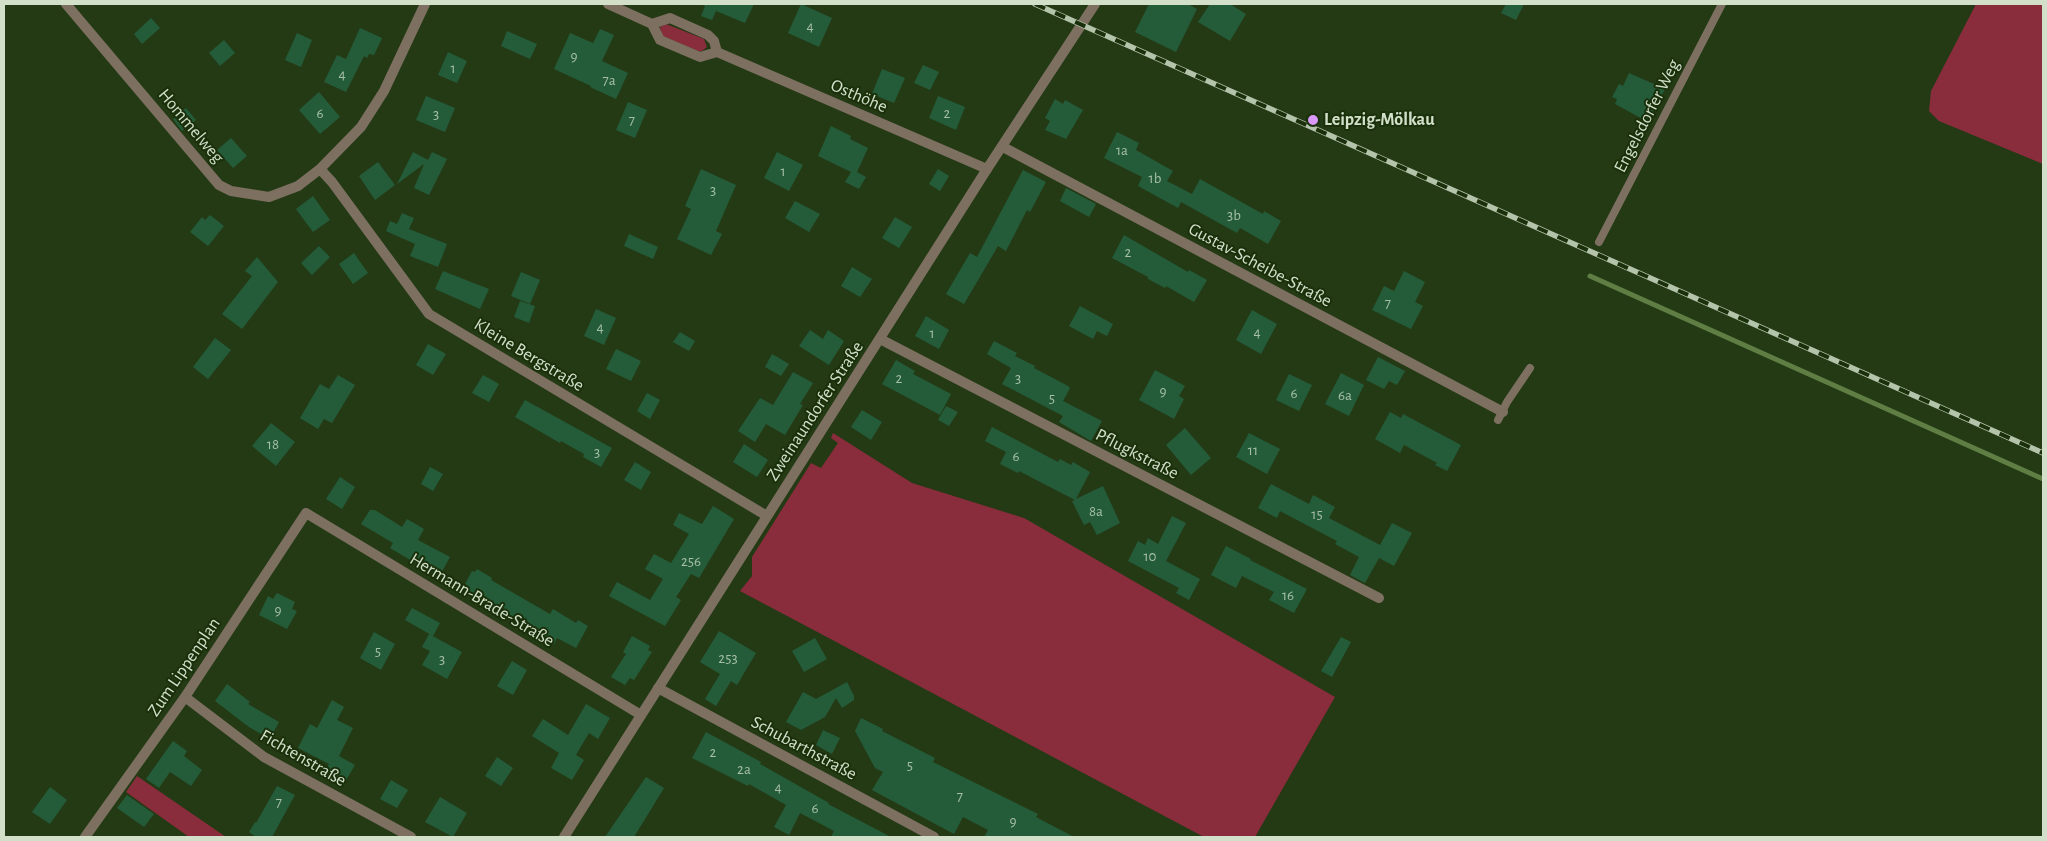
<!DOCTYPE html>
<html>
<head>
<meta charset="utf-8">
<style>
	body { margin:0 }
	#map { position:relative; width:2047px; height:841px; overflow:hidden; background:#243a15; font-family:"Alegreya Sans",sans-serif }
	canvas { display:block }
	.frame { position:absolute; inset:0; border:5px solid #d2e0ca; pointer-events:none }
</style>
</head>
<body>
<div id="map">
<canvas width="2047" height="841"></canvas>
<div class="frame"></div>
</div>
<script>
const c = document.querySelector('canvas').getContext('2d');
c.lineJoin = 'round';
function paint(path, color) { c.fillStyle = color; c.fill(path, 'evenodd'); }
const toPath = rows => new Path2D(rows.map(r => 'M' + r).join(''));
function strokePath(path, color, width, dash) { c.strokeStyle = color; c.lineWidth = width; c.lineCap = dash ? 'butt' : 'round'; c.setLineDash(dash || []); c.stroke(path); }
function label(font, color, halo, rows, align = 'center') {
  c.font = font + ' "Alegreya Sans",sans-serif'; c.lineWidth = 4; c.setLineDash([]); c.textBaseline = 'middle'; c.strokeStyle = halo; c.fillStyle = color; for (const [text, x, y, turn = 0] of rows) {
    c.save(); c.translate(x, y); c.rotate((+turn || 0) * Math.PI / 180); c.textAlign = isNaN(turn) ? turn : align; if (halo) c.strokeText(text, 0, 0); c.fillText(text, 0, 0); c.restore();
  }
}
paint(toPath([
	[1976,4,2043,4,2043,164,1939,121,1929,111,1931,91],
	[666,24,704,39,707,47,702,51,698,51,665,37,662,35,660,27],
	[833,433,912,483,1024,518,1335,697,1255,837,1204,837,740,591,752,576,752,557,811,463,821,468,838,443,831,438],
	[137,776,226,837,189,837,126,792]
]), '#892c3b');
strokePath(toPath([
	[1590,276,2043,479]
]), '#5e7e44', 5);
paint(toPath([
	[700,4,754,4,745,23,716,11,712,20,701,16,705,6],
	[801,4,832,18,819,47,788,33],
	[1149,4,1188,4,1197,9,1176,52,1135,32],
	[1210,4,1230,4,1246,14,1230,41,1198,22],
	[1506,4,1524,4,1516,20,1501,13],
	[151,18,160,28,142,44,134,34],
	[360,28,382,38,374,55,369,54,367,58,364,56,346,92,324,82,337,55,346,59],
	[600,29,614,35,602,61,628,73,616,99,590,87,591,86,554,69,570,33,593,43],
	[507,31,537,44,530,59,501,46],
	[297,33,312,40,301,67,285,60],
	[224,40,235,53,220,66,209,53],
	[448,52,467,61,457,83,438,75],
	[923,65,939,72,930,90,914,83],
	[882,69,905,78,894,103,872,94],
	[1629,73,1665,89,1648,122,1615,104,1617,99,1612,97,1619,84,1623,86],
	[319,92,340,117,320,134,299,110],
	[426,96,455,108,445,132,416,120],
	[938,96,965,107,956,130,929,118],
	[1055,99,1063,104,1065,100,1083,110,1066,139,1045,130,1050,121,1045,118],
	[628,102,647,110,635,138,616,130],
	[186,108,196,120,182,131,173,119],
	[831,126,851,136,850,139,868,148,857,172,866,177,859,189,845,182,851,172,818,156],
	[1117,132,1139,143,1136,150,1173,171,1167,181,1192,194,1200,179,1263,214,1264,211,1281,221,1268,244,1240,228,1237,233,1181,202,1178,208,1138,186,1142,177,1104,158],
	[231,138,247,156,233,168,217,150],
	[413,152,428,160,432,152,447,159,429,195,414,188,424,164,397,184],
	[777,152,803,165,789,191,764,178],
	[378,162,395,185,375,200,359,176],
	[701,169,736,185,716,231,722,234,711,255,677,239,691,209,685,206],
	[938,169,949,176,940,191,929,184],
	[1023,170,1046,182,1030,212,1027,210,1006,251,998,246,964,304,946,294,970,253,977,257],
	[1066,188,1096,204,1089,217,1060,201],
	[313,196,330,220,313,232,296,209],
	[795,201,820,214,809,232,785,218],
	[402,213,414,218,409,229,447,244,438,267,410,256,415,244,386,231,390,221,397,224],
	[210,215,224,226,208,246,190,232,202,217,205,220],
	[895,217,912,227,899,248,882,238],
	[629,234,658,247,653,259,624,246],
	[1124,235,1188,272,1189,270,1207,280,1194,302,1166,286,1165,288,1148,279,1148,277,1112,258],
	[319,246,330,257,312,275,301,263],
	[354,253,368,273,353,284,339,264],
	[257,257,278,282,242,329,222,314,252,276,245,271],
	[852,267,872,279,860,297,841,286],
	[443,271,489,289,480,309,435,289],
	[1404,271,1425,282,1415,302,1423,306,1411,329,1372,310,1384,286,1394,291],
	[521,272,540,280,530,304,511,296],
	[520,301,535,306,529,323,514,317],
	[1080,306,1113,324,1107,336,1097,331,1093,339,1069,326],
	[596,309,616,318,604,345,584,336],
	[1252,310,1277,324,1261,354,1236,340],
	[926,316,949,330,939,349,915,336],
	[810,330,823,339,828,330,844,341,829,365,799,346],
	[680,332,695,341,689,351,673,342],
	[215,338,231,350,208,379,193,367],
	[994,341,1017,353,1015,356,1035,366,1034,368,1068,386,1070,388,1063,401,1102,421,1091,441,1059,422,1063,416,1002,384,1011,368,987,354],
	[428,344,446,354,433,375,416,365],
	[616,349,641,361,631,381,606,369],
	[772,354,789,364,781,376,765,367],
	[1378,357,1405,371,1397,385,1389,381,1384,389,1366,380],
	[896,360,915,371,913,374,951,394,940,415,882,384],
	[1155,370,1185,386,1179,396,1184,399,1174,419,1139,400],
	[793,372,813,383,800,404,803,405,785,435,766,424,755,442,738,431,760,398,773,405],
	[1341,373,1364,385,1349,416,1325,404],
	[1289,374,1312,385,1299,411,1276,400],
	[338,375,355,385,332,423,324,419,318,429,300,418,320,384,329,389],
	[483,375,499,384,489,402,472,393],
	[647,393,660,400,650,419,637,411],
	[525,400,612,448,601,467,583,457,584,454,561,441,560,443,515,417],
	[946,406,958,412,949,426,938,420],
	[862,410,882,422,871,440,851,427],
	[1390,412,1401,418,1403,414,1461,445,1447,471,1435,465,1437,463,1404,445,1400,453,1375,439],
	[271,423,295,442,276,466,252,446],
	[992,427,1058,462,1060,459,1071,465,1073,462,1090,472,1076,499,1103,486,1120,523,1097,535,1090,522,1084,525,1072,501,1075,500,1019,471,1018,473,1000,464,1006,452,985,441],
	[1185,428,1211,458,1191,475,1166,445],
	[1249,433,1280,449,1267,474,1236,457],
	[744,444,768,460,757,477,733,462],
	[635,462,651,472,641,490,624,480],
	[430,467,443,474,433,491,421,484],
	[340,477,355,487,342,509,326,499],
	[1271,484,1309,504,1313,495,1335,507,1329,518,1380,545,1392,523,1412,533,1394,566,1379,558,1365,583,1350,575,1359,557,1335,544,1337,541,1280,511,1277,518,1258,508],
	[713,506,734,519,699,578,691,574,676,597,681,600,665,626,609,596,617,582,650,600,663,579,645,569,654,554,671,563,689,534,673,525,679,513,702,524],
	[370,510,375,510,402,527,407,519,424,529,418,540,450,557,439,577,390,548,393,543,361,524],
	[1172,516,1186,523,1166,561,1200,579,1189,600,1176,593,1179,588,1128,561,1138,541,1145,545,1148,538,1158,544],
	[1226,546,1251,559,1250,560,1307,589,1294,613,1269,600,1274,592,1242,576,1236,588,1211,575],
	[477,569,492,578,491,580,550,614,553,609,576,623,578,620,588,626,576,648,557,638,554,644,538,635,539,633,465,591,468,586,465,584,472,571,475,572],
	[277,593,295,602,292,609,297,611,287,629,259,615,268,596,273,599],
	[412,608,440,623,433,636,405,620],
	[719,631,756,653,737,685,731,681,716,706,705,699,720,674,700,662],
	[374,632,395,644,381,670,360,658],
	[429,634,462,652,447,679,422,665,430,651,422,647],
	[632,636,650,646,648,650,652,652,634,680,630,678,625,685,611,677,626,654,623,652],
	[1341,637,1351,642,1332,677,1321,671],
	[815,638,827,659,804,672,792,651],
	[512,661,527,670,513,695,497,686],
	[847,682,854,696,854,700,842,708,836,698,825,717,801,730,786,722,803,692,816,699],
	[227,684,250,702,248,704,279,722,270,739,249,727,215,701],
	[332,700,344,707,337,720,353,728,339,756,355,765,345,782,326,771,329,764,298,748,310,724,317,728],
	[586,704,610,718,598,739,589,733,576,755,584,760,572,780,551,768,559,753,532,736,543,719,568,735],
	[861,718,883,729,882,731,935,758,933,762,1038,814,1036,817,1074,837,984,837,988,830,963,817,954,834,872,790,883,772,875,768,855,731],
	[823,730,840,738,832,754,816,745],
	[706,732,761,762,760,764,829,803,828,804,891,837,831,837,834,831,800,813,789,835,774,827,786,805,749,784,748,786,692,758],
	[173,741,187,751,184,756,202,770,191,786,170,772,159,788,146,779],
	[497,757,513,768,501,786,485,776],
	[646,777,664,788,634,837,605,837],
	[391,780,408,790,397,808,380,799],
	[277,786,295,795,272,837,256,837,249,832,255,822,256,823],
	[50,787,67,800,50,824,32,812],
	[127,795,154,814,144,827,117,808],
	[440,797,467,813,453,837,425,822]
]), '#245c3a');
strokePath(toPath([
	[1599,242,1722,4],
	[1498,420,1507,402,1530,368]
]), '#7d7060', 8);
strokePath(toPath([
	[66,4,219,185,231,191,269,197,298,186,320,169,361,127,384,91,425,4],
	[608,4,652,24,660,40,700,57,717,52,987,169],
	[652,24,670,18,708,35,714,41,717,52],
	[1003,147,1503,412],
	[320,169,332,182,429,314,767,516],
	[880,339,1379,598],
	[658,688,934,837],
	[185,697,264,757,411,837],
	[85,837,185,697,306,513,641,715]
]), '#7d7060', 10);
strokePath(toPath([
	[564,837,987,169,1095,4]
]), '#7d7060', 10);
const rail = toPath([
	[1035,4,2043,453]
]);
strokePath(rail, '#b4c4ab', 5.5);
strokePath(rail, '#1a300a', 4, [11]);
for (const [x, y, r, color] of [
	[1313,120,6,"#d99af7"]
]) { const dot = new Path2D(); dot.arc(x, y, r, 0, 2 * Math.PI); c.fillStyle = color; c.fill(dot); strokePath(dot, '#1a300a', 2); }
label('15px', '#a6bfa6', null, [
	["4",810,26],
	["9",574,56],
	["1",453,68],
	["4",342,74],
	["7a",609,80],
	["6",320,113],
	["2",947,113],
	["3",436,114],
	["7",632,120],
	["1a",1122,150],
	["1",783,171],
	["1b",1155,178],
	["3",713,190],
	["3b",1234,215],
	["2",1128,252],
	["7",1388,303],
	["4",600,327],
	["4",1257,332],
	["1",932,333],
	["2",899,378],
	["3",1018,378],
	["9",1163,391],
	["6",1294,393],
	["6a",1345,395],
	["5",1052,398],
	["18",273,444],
	["11",1253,450],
	["3",597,452],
	["6",1016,456],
	["8a",1096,511],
	["15",1317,514],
	["10",1150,556],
	["256",691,561],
	["16",1288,595],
	["9",278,610],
	["5",378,651],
	["253",728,658],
	["3",442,659],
	["2",713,752],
	["5",910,765],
	["2a",744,769],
	["4",778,787],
	["7",960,796],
	["7",279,802],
	["6",815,808],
	["9",1013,821]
]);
label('18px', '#d2e0ca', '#1a300a', [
	["Osthöhe",859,96,23],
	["Engelsdorfer Weg",1647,116,-63],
	["Hommelweg",191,126,50],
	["Gustav-Scheibe-Straße",1260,265,28],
	["Kleine Bergstraße",529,355,31],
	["Zweinaundorfer Straße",815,411,-57],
	["Pflugkstraße",1137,454,27],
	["Hermann-Brade-Straße",482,600,31],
	["Zum Lippenplan",184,667,-56],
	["Schubarthstraße",804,748,28],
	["Fichtenstraße",303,758,30]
]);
label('bold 18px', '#d2e0ca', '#1a300a', [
	["Leipzig-Mölkau",1324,120]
], 'left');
</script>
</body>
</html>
